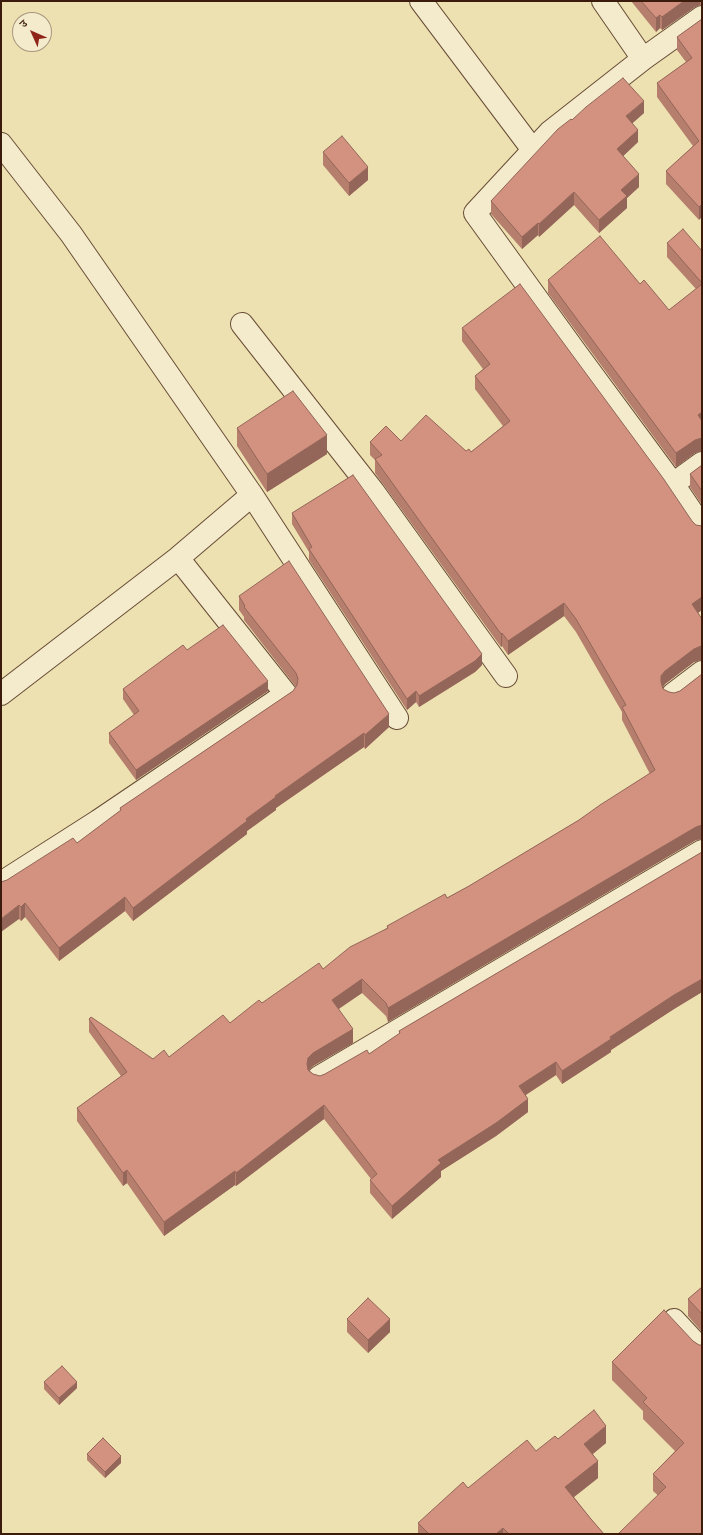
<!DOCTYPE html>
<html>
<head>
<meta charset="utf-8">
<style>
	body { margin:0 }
	#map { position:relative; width:703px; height:1535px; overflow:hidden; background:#ede0b1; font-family:"IM FELL French Canon","Noto Serif Devanagari",serif }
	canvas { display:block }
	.frame { position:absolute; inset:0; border:2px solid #3b1b0c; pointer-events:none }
	.north { position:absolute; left:12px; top:12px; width:40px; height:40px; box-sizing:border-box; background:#f3ebcc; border:1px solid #a9987f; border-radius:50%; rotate:315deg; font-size:11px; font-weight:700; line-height:16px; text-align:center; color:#3b1b0c }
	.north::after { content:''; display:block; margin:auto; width:14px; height:18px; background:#8f2418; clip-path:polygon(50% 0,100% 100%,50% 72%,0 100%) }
</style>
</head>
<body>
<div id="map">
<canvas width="703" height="1535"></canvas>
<div class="frame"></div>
<div class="north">उ</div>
</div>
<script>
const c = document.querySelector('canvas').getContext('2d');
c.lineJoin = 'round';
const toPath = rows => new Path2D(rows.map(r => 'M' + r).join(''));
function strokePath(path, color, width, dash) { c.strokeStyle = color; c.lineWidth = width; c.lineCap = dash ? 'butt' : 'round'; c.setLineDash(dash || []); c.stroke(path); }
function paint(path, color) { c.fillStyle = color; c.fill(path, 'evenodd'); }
const minor = toPath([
	[421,1,533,150],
	[603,1,643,59],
	[702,17,643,59,550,132,475,213,577,354,673,484,702,527],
	[1,144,71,234,252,495,397,718],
	[242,324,373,491,506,676],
	[673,484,702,463],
	[1,694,178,558,252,495],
	[673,694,702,672],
	[1,883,98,821,286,694,178,558],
	[319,1077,702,851],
	[674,1320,702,1350]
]);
strokePath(minor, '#684c35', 24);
strokePath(minor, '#f3ebcc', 22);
paint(toPath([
	[631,1,702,1,702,5,700,5,695,7,662,30,660,28,656,32],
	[702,19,699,220,666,184,666,171,693,146,657,97,657,83,686,62,677,50,677,37],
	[644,113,632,123,638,142,623,156,639,187,627,198,627,208,599,233,574,205,539,237,538,235,522,249,491,214,491,201,572,120],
	[323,152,368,180,349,196,323,165],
	[667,243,702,251,702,451,695,453,676,467,548,293,548,280,640,284,669,310,696,289,667,257],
	[462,328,696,525,702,526,702,610,698,613,702,619,702,660,701,660,694,662,665,684,663,687,663,689,669,692,674,693,680,691,702,674,702,839,696,840,388,1022,386,1016,362,993,339,1009,353,1043,313,1066,309,1070,313,1074,320,1076,325,1074,369,1054,399,1034,399,1031,702,852,702,992,674,1009,611,1050,611,1052,562,1084,556,1075,526,1095,528,1112,496,1136,441,1171,441,1177,392,1219,370,1193,370,1180,371,1179,324,1119,236,1186,235,1185,164,1236,127,1183,123,1186,77,1121,77,1108,121,1076,89,1032,89,1019,153,1059,169,1057,230,1023,262,1003,323,969,387,928,387,926,447,898,469,886,579,820,650,774,622,720,622,712,576,632,564,616,508,655,502,646,501,647,375,473,375,460,370,455,370,442,401,441,466,451,471,452,503,426,475,389,475,376,483,369,462,341],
	[237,428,327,454,267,492,237,446],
	[702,465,702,505,690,487,690,474],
	[292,513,482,665,475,672,419,707,416,702,407,710,309,560,309,552,292,524],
	[239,596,389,727,365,749,364,747,276,808,276,810,247,831,247,834,133,921,125,911,59,961,25,917,21,921,19,919,2,882,7,880,77,843,120,811,120,808,293,691,296,687,244,620,244,617,239,610],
	[187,650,268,691,136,780,109,743,109,733,134,715,123,699,123,689],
	[702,1287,702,1332,688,1316,688,1299],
	[347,1319,390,1332,368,1353,347,1332],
	[693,1341,699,1345,702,1534,653,1491,653,1474,675,1451,643,1419,643,1411,612,1380,612,1362],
	[44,1382,77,1388,59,1405,44,1389],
	[558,1439,606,1443,593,1454,598,1478,574,1497,591,1519,604,1534,418,1534,418,1523,468,1488],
	[87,1454,121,1463,105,1478,87,1460]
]), '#b57e6d');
paint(toPath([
	[684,1,700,1,700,5,695,7,662,30,662,17],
	[660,15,660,28,656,32,656,18],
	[644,101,644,113,626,129,626,116],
	[638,130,638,142,617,162,617,149],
	[368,167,368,180,349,196,349,183],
	[639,174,639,187,627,198,627,208,599,233,599,220,621,190],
	[574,192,574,205,539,237,539,224],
	[702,204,702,217,699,220,699,207],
	[538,223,538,235,522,249,522,237],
	[702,412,702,425,698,415],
	[327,435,327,454,267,492,267,474],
	[702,438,702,451,695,453,676,467,676,453,695,440],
	[702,597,702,610,692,617,692,604],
	[564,603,564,616,508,655,508,641],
	[502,633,502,646,501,647,501,634],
	[701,646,701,660,694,662,665,684,661,690,661,676,665,671,694,649],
	[482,654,482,665,475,672,419,707,419,696],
	[268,681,268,691,136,780,136,770],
	[416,691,416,702,407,710,407,699],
	[389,714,389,727,365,749,365,735],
	[364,733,364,747,276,808,276,810,247,831,247,834,133,921,133,908,275,796],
	[702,825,702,839,696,840,388,1022,388,1008,696,827],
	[125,897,125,911,59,961,59,948],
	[25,903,25,917,21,921,21,907],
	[19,905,19,919,1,932,1,919],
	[362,979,362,993,332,1013,332,1000],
	[702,979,702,992,674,1009,611,1050,611,1052,562,1084,562,1071,610,1037,674,995],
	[353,1029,353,1043,313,1066,308,1071,307,1064,308,1058,313,1053],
	[556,1062,556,1075,519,1099,519,1086],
	[528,1099,528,1112,496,1136,441,1171,441,1177,392,1219,392,1206,438,1160],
	[324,1105,324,1119,236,1186,236,1173],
	[127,1170,127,1183,123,1186,123,1173],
	[235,1171,235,1185,164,1236,164,1222],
	[390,1319,390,1332,368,1353,368,1340],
	[77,1382,77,1388,59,1405,59,1398],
	[606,1426,606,1443,584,1461,584,1444],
	[121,1456,121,1463,105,1478,105,1472],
	[598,1461,598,1478,565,1504,565,1487],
	[503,1528,503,1534,496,1534]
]), '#936659');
const building = toPath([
	[641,1,684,1,662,17,660,15,656,18,641,1],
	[702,19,702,204,699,207,666,171,699,141,657,83,692,58,677,37,702,19],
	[623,78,644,101,626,116,638,130,617,149,639,174,621,190,627,196,599,220,574,192,539,224,538,223,522,237,491,201,558,129,571,119,572,120,586,107,623,78],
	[342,136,368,167,349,183,323,152,342,136],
	[683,229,702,251,702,283,667,243,683,229],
	[600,236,640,284,644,280,669,310,702,284,702,412,698,415,702,421,702,438,695,440,676,453,548,280,600,236],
	[520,284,663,478,692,521,696,525,702,526,702,597,692,604,702,619,702,647,701,646,694,649,665,671,661,676,661,682,663,689,669,692,674,693,680,691,702,674,702,825,696,827,388,1008,386,1003,362,979,332,1000,353,1029,313,1053,308,1058,307,1064,308,1070,313,1074,320,1076,325,1074,367,1050,369,1054,400,1033,399,1031,702,852,702,979,674,995,610,1037,611,1039,562,1071,556,1062,519,1086,528,1099,496,1123,438,1160,441,1163,392,1206,370,1180,377,1174,324,1105,236,1173,235,1171,164,1222,127,1170,123,1173,77,1108,127,1072,89,1019,91,1017,153,1059,164,1050,169,1057,223,1015,230,1023,259,1000,262,1003,319,963,323,969,350,947,388,928,387,926,445,894,447,898,469,886,579,820,600,805,655,770,622,707,626,705,576,619,564,603,508,641,502,633,501,634,375,459,382,455,370,442,386,426,401,441,426,415,466,451,469,449,471,452,510,421,475,376,490,364,462,328,520,284],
	[293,391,327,435,267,474,237,428,293,391],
	[702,465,702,491,690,474,702,465],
	[353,475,482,654,475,661,419,696,416,691,407,699,309,549,312,547,292,513,353,475],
	[289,561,389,714,365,735,364,733,275,796,276,797,246,819,247,821,133,908,125,897,59,948,25,903,21,907,19,905,1,919,1,882,7,880,73,838,77,843,121,810,120,808,293,691,297,685,298,679,296,673,244,607,245,606,239,596,289,561],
	[223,625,268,681,136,770,109,733,139,711,123,689,183,645,187,650,223,625],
	[702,1287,702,1314,688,1299,702,1287],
	[368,1298,390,1319,368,1340,347,1319,368,1298],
	[664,1310,693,1341,699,1345,702,1345,702,1534,618,1534,666,1487,653,1474,684,1443,643,1402,647,1398,612,1362,664,1310],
	[62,1366,77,1382,59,1398,44,1382,62,1366],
	[594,1410,606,1426,584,1444,598,1461,565,1487,591,1519,604,1534,509,1534,503,1528,496,1534,429,1534,418,1523,463,1482,468,1488,527,1440,536,1451,555,1436,558,1439,594,1410],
	[103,1438,121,1456,105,1472,87,1454,103,1438]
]);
paint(building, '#d2927f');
strokePath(building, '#936659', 1);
</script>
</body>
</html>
